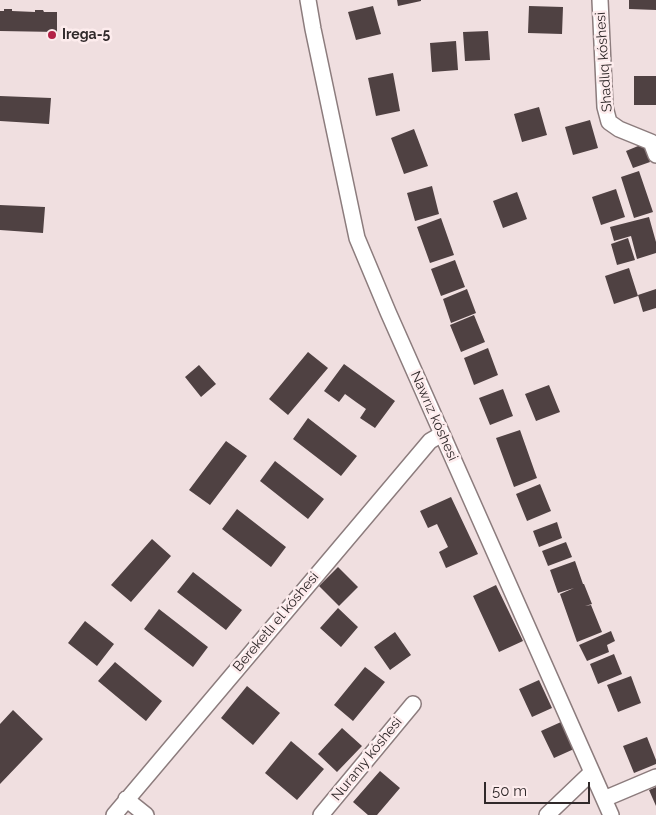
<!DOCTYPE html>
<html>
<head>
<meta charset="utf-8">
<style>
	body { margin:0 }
	#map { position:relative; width:656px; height:815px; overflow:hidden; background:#f0dfe0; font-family:Raleway,sans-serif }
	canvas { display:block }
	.scale { position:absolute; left:484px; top:782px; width:106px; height:22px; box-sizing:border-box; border:2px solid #30292a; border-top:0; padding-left:6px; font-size:15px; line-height:18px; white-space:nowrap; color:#30292a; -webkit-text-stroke:4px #fdeced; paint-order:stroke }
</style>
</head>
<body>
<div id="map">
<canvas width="656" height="815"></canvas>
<div class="scale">50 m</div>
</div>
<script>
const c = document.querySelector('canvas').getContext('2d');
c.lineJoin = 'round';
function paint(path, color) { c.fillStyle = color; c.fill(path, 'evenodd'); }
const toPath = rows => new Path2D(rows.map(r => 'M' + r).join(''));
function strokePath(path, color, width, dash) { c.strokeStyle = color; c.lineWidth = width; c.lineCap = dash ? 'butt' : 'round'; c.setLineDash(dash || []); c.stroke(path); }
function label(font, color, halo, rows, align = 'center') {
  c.font = font + ' Raleway,sans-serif'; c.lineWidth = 5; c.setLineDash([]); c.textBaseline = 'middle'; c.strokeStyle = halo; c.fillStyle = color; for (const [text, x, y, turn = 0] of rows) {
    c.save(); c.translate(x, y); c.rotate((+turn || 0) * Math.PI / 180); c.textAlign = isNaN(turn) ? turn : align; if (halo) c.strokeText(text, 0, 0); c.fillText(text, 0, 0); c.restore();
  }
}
paint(toPath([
	[397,0,421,0,421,1,398,6],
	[629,0,656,0,656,10,629,9],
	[373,6,381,34,356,40,348,12],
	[529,6,563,7,562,34,528,33],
	[4,9,12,9,12,11,35,12,35,10,43,10,44,12,57,12,57,32,0,31,0,11,4,11],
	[488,31,490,60,465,61,463,32],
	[456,41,458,70,432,72,430,43],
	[393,73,400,111,376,116,368,78],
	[634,76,656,76,656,105,634,105],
	[0,96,51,98,49,124,0,121],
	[539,107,547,135,522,142,514,114],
	[590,120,598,148,573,155,565,127],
	[414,129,428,166,404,174,391,138],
	[643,144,650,162,633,168,626,151],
	[639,171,653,212,634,218,621,177],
	[432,186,439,214,415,221,407,193],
	[616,189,625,217,601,225,592,197],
	[517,192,527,219,503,228,493,201],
	[0,205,45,207,43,233,0,230],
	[649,217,656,242,656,253,637,259,631,236,614,241,610,227],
	[441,218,454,255,430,263,417,227],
	[628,238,635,260,617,265,611,244],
	[455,260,465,287,441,296,431,269],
	[629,268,638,296,614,304,605,276],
	[467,289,476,313,451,323,443,299],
	[656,289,656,308,643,312,638,295],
	[474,315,485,342,461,352,450,325],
	[488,348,498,375,474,385,464,358],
	[308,352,328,368,288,415,269,399],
	[344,364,395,401,375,428,360,418,366,409,356,402,345,394,339,402,324,391],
	[199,365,216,384,201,397,185,377],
	[549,385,560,412,536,421,525,394],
	[503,389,513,416,490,425,479,398],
	[308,418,357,456,341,476,293,439],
	[520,430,537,478,514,487,496,438],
	[226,441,247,456,210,505,189,490],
	[275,461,324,499,308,519,260,481],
	[540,484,551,511,527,521,516,494],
	[451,497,478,554,446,568,439,552,448,547,437,524,428,528,420,511],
	[237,509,286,547,271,567,222,529],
	[557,522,562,538,539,547,533,531],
	[152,539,171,556,131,602,111,585],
	[566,542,572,557,548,566,542,551],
	[575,561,583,584,584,584,592,604,585,606,591,605,602,632,577,642,560,594,574,588,558,593,550,570],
	[338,567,358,587,339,606,319,586],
	[193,572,242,610,226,630,177,592],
	[496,585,523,641,499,652,473,596],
	[338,608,358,627,341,647,320,628],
	[159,609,208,647,193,667,144,629],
	[85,621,114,644,97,666,68,643],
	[611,631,615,641,607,645,609,652,587,661,579,645],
	[395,632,411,655,390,670,374,647],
	[614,654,622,674,598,684,590,664],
	[115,662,162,701,146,721,98,681],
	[365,667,385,682,353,721,334,705],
	[631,676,641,703,618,712,607,685],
	[539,680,552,708,532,717,519,689],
	[247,686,280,713,253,745,221,718],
	[13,710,43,739,0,784,0,724],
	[561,722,574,749,554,758,541,731],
	[342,728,362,746,337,772,318,754],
	[647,737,656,760,656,764,634,773,623,746],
	[291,741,324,769,297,800,265,773],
	[380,771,400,788,377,815,368,815,353,802],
	[656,787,656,806,649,790]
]), '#4f4142');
const minor = toPath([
	[308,0,313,29,357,238,388,312,611,815],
	[600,0,605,107,609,122,619,129,651,142,656,155],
	[126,799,146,815],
	[604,799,656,777],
	[114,815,430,441,442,434],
	[321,815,413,704],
	[547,815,592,772]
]);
strokePath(minor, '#8c7c7d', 18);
strokePath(minor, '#fff', 15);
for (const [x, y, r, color] of [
	[52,35,5,"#b32146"]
]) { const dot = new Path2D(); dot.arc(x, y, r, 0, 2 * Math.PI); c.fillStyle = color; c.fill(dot); strokePath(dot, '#fdeced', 2); }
label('bold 14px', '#30292a', '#fdeced', [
	["Irega-5",62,35]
], 'left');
label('14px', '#30292a', '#fdeced', [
	["Shadlıq kóshesi",604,62,-94],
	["Nawrız kóshesi",434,416,66],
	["Bereketlı el kóshesi",276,622,-50],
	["Nuranıy kóshesi",367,759,-51]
]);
</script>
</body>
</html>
